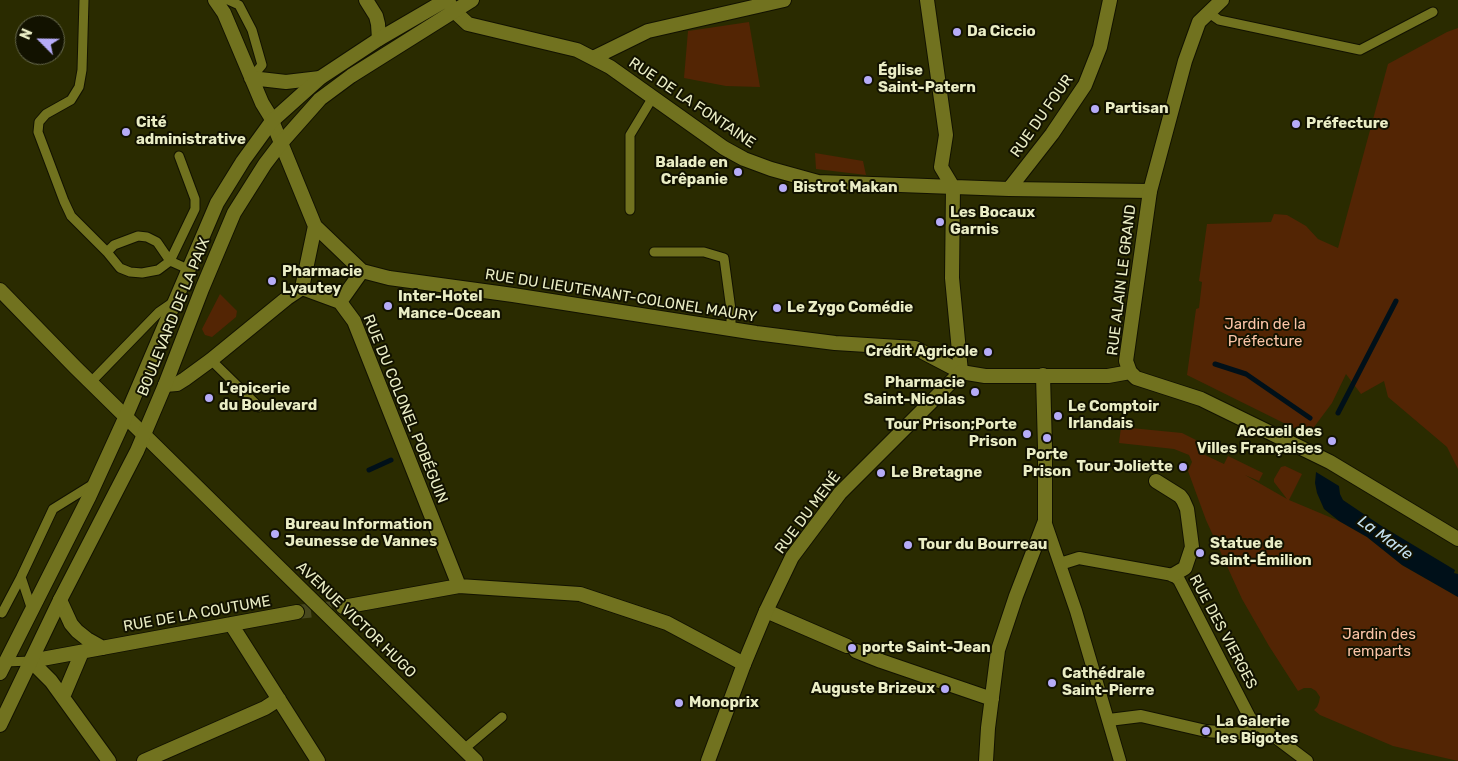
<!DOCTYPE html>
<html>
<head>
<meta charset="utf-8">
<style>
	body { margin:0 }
	#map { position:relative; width:1458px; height:761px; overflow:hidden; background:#2a2b00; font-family:Rubik,sans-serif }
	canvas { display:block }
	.north { position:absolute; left:15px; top:15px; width:50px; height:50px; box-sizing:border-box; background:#121200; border:1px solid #686a4f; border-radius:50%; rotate:293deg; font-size:14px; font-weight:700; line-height:20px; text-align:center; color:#eaedc5 }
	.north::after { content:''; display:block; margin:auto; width:18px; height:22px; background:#b6acf8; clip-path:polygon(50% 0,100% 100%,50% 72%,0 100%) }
</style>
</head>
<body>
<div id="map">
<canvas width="1458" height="761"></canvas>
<div class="north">N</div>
</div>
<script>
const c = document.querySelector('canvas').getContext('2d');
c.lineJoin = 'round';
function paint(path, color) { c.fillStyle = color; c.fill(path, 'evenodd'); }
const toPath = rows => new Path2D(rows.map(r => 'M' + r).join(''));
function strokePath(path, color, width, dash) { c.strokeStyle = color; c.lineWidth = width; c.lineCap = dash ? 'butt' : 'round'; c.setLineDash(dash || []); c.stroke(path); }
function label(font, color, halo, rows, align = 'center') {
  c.font = font + ' Rubik,sans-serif'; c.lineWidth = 4; c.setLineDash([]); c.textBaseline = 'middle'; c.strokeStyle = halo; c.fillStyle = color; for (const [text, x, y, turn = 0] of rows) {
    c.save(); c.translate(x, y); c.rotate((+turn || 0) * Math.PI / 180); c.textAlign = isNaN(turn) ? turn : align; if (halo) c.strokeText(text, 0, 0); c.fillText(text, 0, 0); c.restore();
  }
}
paint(toPath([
	[749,22,760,87,726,86,684,78,688,31],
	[1458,28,1458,469,1447,447,1388,397,1384,381,1361,394,1346,374,1332,403,1308,435,1187,375,1196,309,1199,308,1202,282,1199,281,1207,224,1271,222,1274,214,1287,215,1306,226,1318,239,1338,248,1388,64,1447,32],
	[815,153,863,161,866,175,816,169],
	[220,294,237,311,236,317,212,337,205,335,202,329],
	[1121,427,1182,433,1198,441,1205,455,1224,464,1228,456,1263,473,1259,481,1245,475,1287,499,1274,482,1274,479,1281,467,1285,466,1302,474,1289,500,1339,521,1367,537,1402,565,1458,597,1458,761,1393,746,1320,715,1314,710,1317,707,1319,702,1320,697,1316,691,1311,688,1304,688,1298,691,1269,646,1242,599,1206,520,1188,471,1192,462,1189,455,1174,449,1119,443]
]), '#532504');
paint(toPath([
	[1316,472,1339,486,1340,494,1343,500,1380,525,1455,570,1454,573,1458,574,1458,597,1402,565,1367,537,1339,521,1324,509,1317,493,1315,483]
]), '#001019');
strokePath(toPath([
	[1215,364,1246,374,1310,418],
	[1338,413,1396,301],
	[369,470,391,460]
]), '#001019', 5);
strokePath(toPath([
	[297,612,343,607]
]), '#47481e', 14, [14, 7]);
const service = toPath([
	[84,0,82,70,79,87,71,100,46,114,39,122,38,132,64,201,71,216,107,252,114,245,138,236,147,237,157,242,170,261,188,269],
	[215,0,228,0,239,5,252,30,262,65,251,78],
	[1209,13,1219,20,1360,50,1433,12],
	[630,210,630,135,653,97],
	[107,252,120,268,130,272,142,273,158,270,170,261,195,209,195,199,179,156],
	[654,252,704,252,724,258,731,310,731,330],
	[211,360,259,407],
	[91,382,159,312,175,301],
	[32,610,21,577,53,509,95,483],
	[2,613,21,577],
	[5,662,31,661],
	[464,749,502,717]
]);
const pedestrian = toPath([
	[1045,521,1076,611,1120,761],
	[1060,564,1079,558,1173,575,1179,580,1250,718,1307,761],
	[1109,720,1141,716,1206,731,1245,734,1257,724]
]);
const minor = toPath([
	[215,0,224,13,262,103,270,116,315,226,362,271,389,278,513,295,756,333,835,343,915,348,961,372],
	[366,0,376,16,378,24,379,39],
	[927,0,946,135,941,167,953,187,952,278,961,372],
	[448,1,454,11,468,24,577,50,610,67,724,148,744,159,771,169,818,182,1009,189,1150,191],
	[593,58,648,31,784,0],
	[251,78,286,82,320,78],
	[1009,189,1052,134,1085,85,1100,47,1110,0],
	[302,288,315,226],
	[302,288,340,302],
	[340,302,354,321,459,586],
	[340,302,362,271],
	[165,385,177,384,185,379,211,360,287,298,302,288],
	[1156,481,1180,496,1183,500,1187,509,1192,547,1185,568,1173,575],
	[60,600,71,624,77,631,87,639,103,648],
	[343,607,459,586,580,594,667,623,744,664],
	[766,611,847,646],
	[231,624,318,761],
	[856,651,881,661,992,699],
	[31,661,297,612],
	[31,661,51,681,109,761],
	[63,697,82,652],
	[144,761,265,708,279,699],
	[986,761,988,728,998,650,1016,596,1045,521,1045,448,1043,375]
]);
const tertiary = toPath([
	[0,290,75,367,476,761],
	[1130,372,1126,361,1150,191,1185,61,1199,22,1222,0],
	[1130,372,1136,378,1201,399,1330,462,1458,539],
	[708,761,744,664,766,611,792,557,840,493,961,372,985,376,1108,376,1130,372]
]);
const secondary = toPath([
	[0,673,89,497,126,416,217,203,243,161,272,121,320,78,379,39,446,0],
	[0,725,60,600,137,451,165,385,202,289,234,213,265,164,281,143,320,99,351,76,472,0]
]);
strokePath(service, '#121200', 11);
strokePath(pedestrian, '#121200', 14);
strokePath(minor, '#121200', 16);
strokePath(tertiary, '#121200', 16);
strokePath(secondary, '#121200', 16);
strokePath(service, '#71721f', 9);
strokePath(pedestrian, '#71721f', 12);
strokePath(minor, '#71721f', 14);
strokePath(tertiary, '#71721f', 14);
strokePath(secondary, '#71721f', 14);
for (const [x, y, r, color] of [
	[957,32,5,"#b6acf8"],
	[868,80,5,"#b6acf8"],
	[1095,109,5,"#b6acf8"],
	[1296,124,5,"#b6acf8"],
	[126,132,5,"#b6acf8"],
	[738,172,5,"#b6acf8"],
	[783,188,5,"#b6acf8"],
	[940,222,5,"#b6acf8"],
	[272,281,5,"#b6acf8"],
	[388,306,5,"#b6acf8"],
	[777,308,5,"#b6acf8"],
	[988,352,5,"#b6acf8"],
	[975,392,5,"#b6acf8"],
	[209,398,5,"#b6acf8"],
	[1058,416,5,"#b6acf8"],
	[1027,434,5,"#b6acf8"],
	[1047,438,5,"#b6acf8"],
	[1332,441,5,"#b6acf8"],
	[1183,467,5,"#b6acf8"],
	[881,473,5,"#b6acf8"],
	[275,534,5,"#b6acf8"],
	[908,545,5,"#b6acf8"],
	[1200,553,5,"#b6acf8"],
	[852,648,5,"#b6acf8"],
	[1052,683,5,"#b6acf8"],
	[945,689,5,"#b6acf8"],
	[679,703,5,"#b6acf8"],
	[1206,731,5,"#b6acf8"]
]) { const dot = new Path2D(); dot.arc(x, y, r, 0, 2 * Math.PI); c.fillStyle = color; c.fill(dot); strokePath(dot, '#121200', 2); }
label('bold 15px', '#eaedc5', '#121200', [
	["Da Ciccio",967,32],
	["Église",878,71],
	["Saint-Patern",878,88],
	["Partisan",1105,109],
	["Cité",136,123],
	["administrative",136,140],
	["Préfecture",1306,124],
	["Balade en",728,163,"right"],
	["Crêpanie",728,180,"right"],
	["Bistrot Makan",793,188],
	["Les Bocaux",950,213],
	["Garnis",950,230],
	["Pharmacie",282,272],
	["Lyautey",282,289],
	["Inter-Hotel",398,297],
	["Mance-Ocean",398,314],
	["Le Zygo Comédie",787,308],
	["Crédit Agricole",978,352,"right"],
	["Pharmacie",965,383,"right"],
	["Saint-Nicolas",965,400,"right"],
	["L’epicerie",219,389],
	["du Boulevard",219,406],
	["Le Comptoir",1068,407],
	["Irlandais",1068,424],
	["Tour Prison;Porte",1017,425,"right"],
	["Prison",1017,442,"right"],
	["Accueil des",1322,432,"right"],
	["Villes Françaises",1322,449,"right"],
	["Porte",1047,455,"center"],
	["Prison",1047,472,"center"],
	["Tour Joliette",1173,467,"right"],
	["Le Bretagne",891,473],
	["Bureau Information",285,525],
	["Jeunesse de Vannes",285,542],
	["Statue de",1210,544],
	["Saint-Émilion",1210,561],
	["Tour du Bourreau",918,545],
	["porte Saint-Jean",862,648],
	["Cathédrale",1062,674],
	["Saint-Pierre",1062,691],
	["Auguste Brizeux",935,689,"right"],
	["Monoprix",689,703],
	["La Galerie",1216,722],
	["les Bigotes",1216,739]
], 'left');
label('15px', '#eaedc5', '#121200', [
	["RUE DE LA FONTAINE",692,103,34],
	["RUE DU FOUR",1042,116,-55],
	["RUE ALAIN LE GRAND",1122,280,-83],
	["RUE DU LIEUTENANT-COLONEL MAURY",621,296,9],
	["BOULEVARD DE LA PAIX",174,317,-68],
	["RUE DU COLONEL POBÉGUIN",405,409,68],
	["RUE DU MENÉ",808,513,-53],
	["RUE DE LA COUTUME",197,614,-10],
	["AVENUE VICTOR HUGO",356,620,44],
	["RUE DES VIERGES",1223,632,62]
]);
label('15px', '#fac4a6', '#121200', [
	["Jardin de la",1265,325],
	["Préfecture",1265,342],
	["Jardin des",1379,635],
	["remparts",1379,652]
]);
label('italic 16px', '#c4e1f0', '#121200', [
	["La Marle",1385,538,36]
]);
</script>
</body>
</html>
